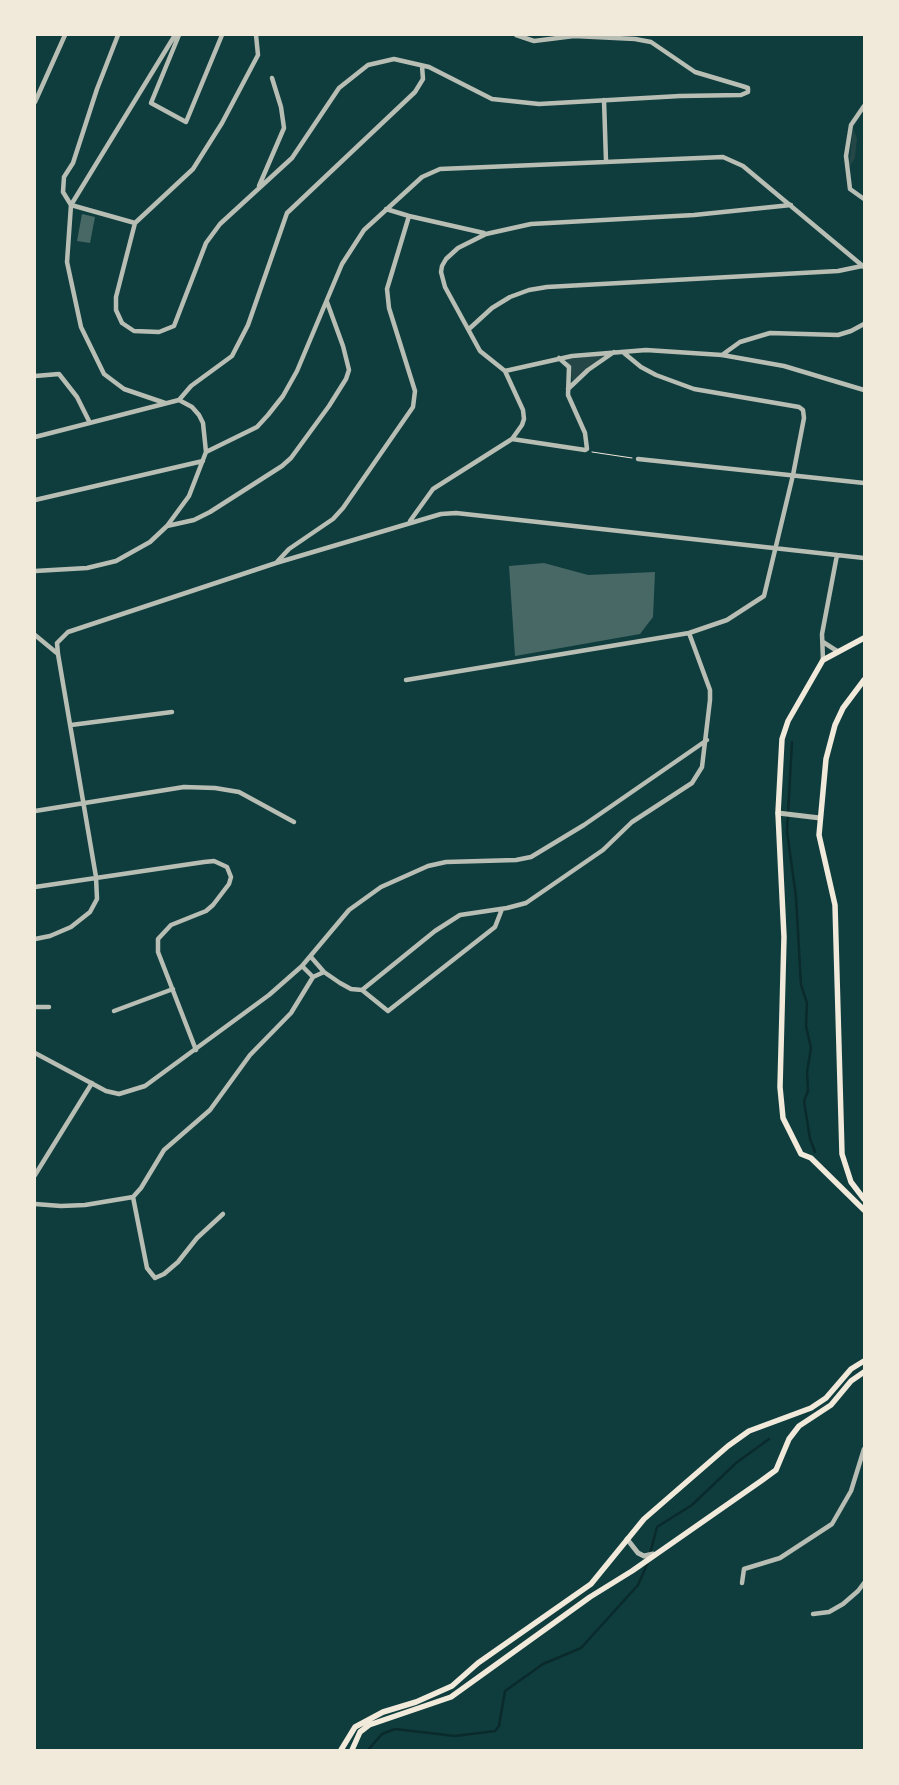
<!DOCTYPE html>
<html>
<head>
<meta charset="utf-8">
<style>
	body { margin:0 }
	#map { position:relative; width:899px; height:1785px; overflow:hidden; background:#0f3d3e; font-family:Inter,sans-serif }
	canvas { display:block }
	.frame { position:absolute; inset:0; border:36px solid #f1e9da; pointer-events:none }
</style>
</head>
<body>
<div id="map">
<canvas width="899" height="1785"></canvas>
<div class="frame"></div>
</div>
<script>
const c = document.querySelector('canvas').getContext('2d');
c.lineJoin = 'round';
function paint(path, color) { c.fillStyle = color; c.fill(path, 'evenodd'); }
const toPath = rows => new Path2D(rows.map(r => 'M' + r).join(''));
function strokePath(path, color, width, dash) { c.strokeStyle = color; c.lineWidth = width; c.lineCap = dash ? 'butt' : 'round'; c.setLineDash(dash || []); c.stroke(path); }
paint(toPath([
	[853,129,857,138,855,158,849,167],
	[605,355,574,380,572,380,567,359]
]), '#244646');
strokePath(toPath([
	[792,742,787,831,796,897,801,985,807,1003,806,1026,811,1048,807,1072,808,1091,804,1101,810,1139,815,1152],
	[650,1554,657,1527,692,1505,736,1463,769,1439],
	[368,1750,382,1734,395,1729,455,1736,495,1731,499,1726,505,1691,543,1664,581,1648,638,1585,648,1562]
]), '#0a2a2b', 2.5);
paint(toPath([
	[82,214,95,217,90,243,77,241],
	[544,563,588,575,655,572,653,617,640,634,515,656,509,566]
]), '#486865');
strokePath(toPath([
	[592,452,632,458]
]), '#f1e9da', 1);
strokePath(toPath([
	[179,35,151,103,186,122,222,35],
	[256,35,258,55,222,123,193,169,135,223,116,297,116,310,122,323,134,331,159,332,174,326,206,243,220,224,292,158,339,88,368,65,394,59,429,67,492,99,539,104,680,96,741,95,748,92,748,88,742,86,695,72,651,42,635,39,574,36,534,41,516,35],
	[604,100,606,161],
	[35,102,65,35],
	[864,106,851,125,846,156,850,189,864,199],
	[259,186,284,128,281,107,272,78],
	[71,205,63,192,64,177,73,163,97,89,118,35],
	[71,205,135,223],
	[386,209,409,216,484,233],
	[469,329,492,308,510,297,529,290,547,287,838,271,862,266],
	[722,355,740,342,770,333,838,335,851,331,864,324],
	[505,371,572,356,646,350,722,355,784,366,864,390],
	[35,376,59,374,77,397,90,423],
	[568,389,588,370,614,352],
	[179,400,191,386,232,356,248,325,287,213,415,92,423,79,422,66],
	[165,403,124,389,104,374,81,327,67,262,71,205,175,35],
	[35,437,179,400,192,407,199,415,203,423,206,452,189,496,167,526,150,542,116,561,87,568,35,571],
	[512,439,585,450,587,449,585,433,568,395,569,367,559,358],
	[206,452,257,427,268,415,283,396,297,371,342,264,364,230,422,177,440,169,723,157,743,166,864,267],
	[638,459,864,483],
	[35,500,203,461],
	[410,521,433,489,512,439,522,425,524,419,523,410,505,371,480,351,445,287,441,272,442,266,446,259,458,248,486,234,531,224,694,215,791,205],
	[167,526,194,520,210,512,282,466,291,458,329,406,346,379,349,370,343,346,327,302],
	[276,563,289,549,333,519,343,508,413,407,415,391,389,308,387,289,409,216],
	[35,635,58,654],
	[823,642,837,651],
	[823,660,822,634,837,555],
	[406,680,689,633,727,620,764,596,793,475,804,418,803,410,799,407,694,389,656,375,641,367,624,353],
	[71,725,172,712],
	[35,811,184,787,215,788,239,792,294,822],
	[35,887,204,862,214,861,227,867,231,877,229,884,213,905,206,911,171,925,158,939,158,952,196,1050],
	[35,939,50,936,71,927,90,912,97,899,96,877,58,654,57,643,68,632,276,563,441,514,456,513,864,558],
	[311,957,324,972,340,983,351,989,362,990,435,931,460,915,507,908,526,903,603,850,632,822,692,783,702,767,710,700,710,690,689,633],
	[302,966,313,977],
	[362,990,388,1011,495,927,502,909],
	[35,1007,49,1007],
	[114,1011,173,989],
	[35,1053,106,1091,119,1094,145,1086,269,995,302,966,349,910,381,887,428,866,446,862,516,860,531,857,584,825,707,740],
	[35,1175,92,1083],
	[133,1197,147,1268,155,1278,164,1274,178,1262,197,1238,223,1214],
	[35,1204,61,1206,85,1205,133,1197,141,1188,164,1150,210,1110,250,1055,291,1013,313,977,324,972],
	[742,1583,744,1569,780,1558,832,1524,851,1491,864,1449],
	[813,1614,829,1612,843,1604,858,1591,864,1583]
]), '#b8beb3', 4.5);
strokePath(toPath([
	[778,813,820,818],
	[627,1539,638,1553,644,1556,653,1554]
]), '#b8beb3', 5);
strokePath(toPath([
	[864,638,823,660,788,721,782,739,778,813,784,937,780,1087,783,1118,801,1154,811,1158,864,1210],
	[864,680,843,708,835,725,826,759,819,835,835,905,842,1154,851,1182,864,1199],
	[341,1750,355,1727,383,1712,416,1702,452,1686,478,1663,591,1584,644,1519,728,1446,749,1431,811,1408,826,1398,851,1369,864,1361],
	[352,1750,360,1732,369,1725,451,1697,590,1597,632,1571,761,1481,776,1470,789,1439,799,1426,831,1405,851,1381,864,1372]
]), '#f1e9da', 5.5);
</script>
</body>
</html>
